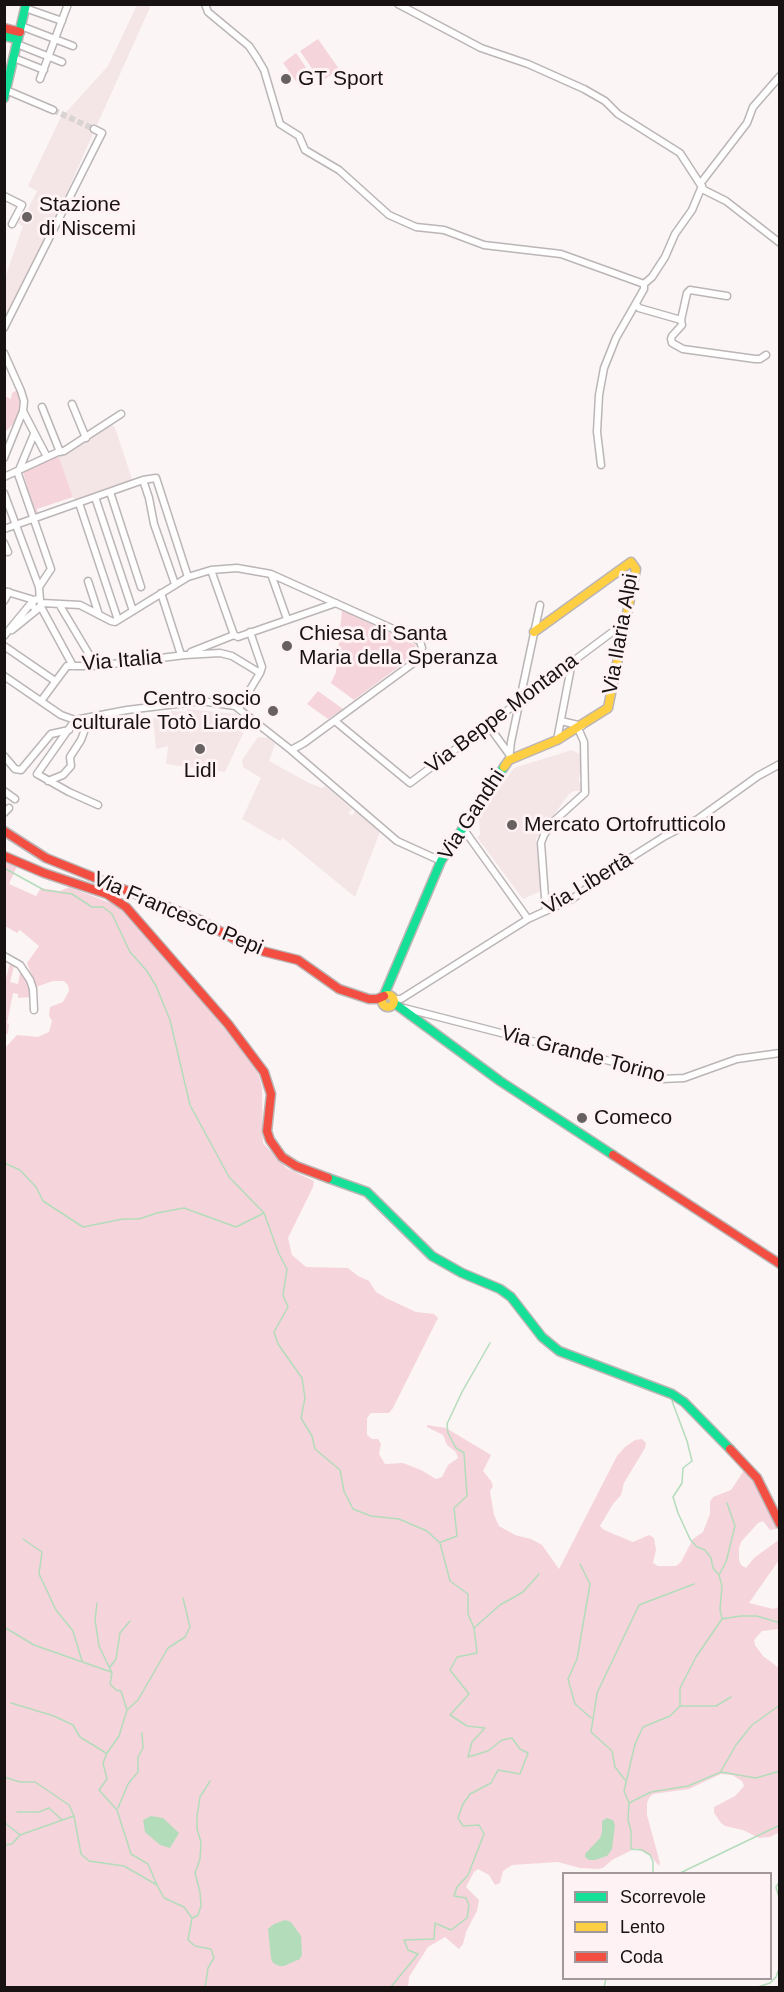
<!DOCTYPE html>
<html>
<head>
<meta charset="utf-8">
<style>
	body { margin:0 }
	#map { position:relative; width:784px; height:1992px; overflow:hidden; background:#fbf5f6; font-family:Helvetica,sans-serif }
	canvas { display:block }
	.frame { position:absolute; inset:0; border:6px solid #181213; pointer-events:none }
	.legend { position:absolute; left:562px; top:1872px; width:210px; height:108px; box-sizing:border-box; background:#fef2f5; border:2px solid #a2989b; margin:0; padding:8px 10px; list-style:none; font-size:18px; color:#181213 }
	.legend li { display:flex; align-items:center; gap:12px; height:30px }
	.legend b { width:30px; border:2px solid #a2989b }
</style>
</head>
<body>
<div id="map">
<canvas width="784" height="1992"></canvas>
<div class="frame"></div>
<ul class="legend">
<li><b style="height:8px;background:#16e098"></b>Scorrevole</li>
<li><b style="height:8px;background:#ffcf43"></b>Lento</li>
<li><b style="height:8px;background:#f24e42"></b>Coda</li>
</ul>
</div>
<script>
const c = document.querySelector('canvas').getContext('2d');
c.lineJoin = 'round';
function paint(path, color) { c.fillStyle = color; c.fill(path, 'evenodd'); }
const toPath = rows => new Path2D(rows.map(r => 'M' + r).join(''));
function strokePath(path, color, width, dash) { c.strokeStyle = color; c.lineWidth = width; c.lineCap = dash ? 'butt' : 'round'; c.setLineDash(dash || []); c.stroke(path); }
function label(font, color, halo, rows, align = 'center') {
  c.font = font + ' Helvetica,sans-serif'; c.lineWidth = 6; c.setLineDash([]); c.textBaseline = 'middle'; c.strokeStyle = halo; c.fillStyle = color; for (const [text, x, y, turn = 0] of rows) {
    c.save(); c.translate(x, y); c.rotate((+turn || 0) * Math.PI / 180); c.textAlign = isNaN(turn) ? turn : align; if (halo) c.strokeText(text, 0, 0); c.fillText(text, 0, 0); c.restore();
  }
}
paint(toPath([
	[137,5,151,5,66,194,5,322,5,278,23,226,18,223,24,210,27,211,37,191,28,186,60,119,108,66],
	[112,425,115,428,133,482,75,502,59,457],
	[187,709,237,714,237,719,248,723,225,772,166,764,168,746,156,749,153,718,171,716,171,711,187,712],
	[258,737,268,738,275,744,269,761,309,783,322,788,325,786,352,809,348,813,352,816,355,811,380,832,355,897,283,838,280,841,242,819,261,778,243,767,242,760],
	[572,750,582,755,583,775,579,775,579,783,583,783,583,791,574,791,569,794,536,839,541,891,523,899,477,837,480,835,479,819,477,817,514,768]
]), '#f4e5e7');
paint(toPath([
	[318,39,339,69,321,82,300,51],
	[296,53,314,79,301,88,283,63],
	[19,389,21,403,19,414,16,421,5,432,5,396,11,399,12,393],
	[55,456,59,457,73,497,37,509,38,513,35,514,23,472],
	[342,610,416,645,409,659,354,700,331,683,336,672],
	[318,691,343,709,328,719,307,704],
	[5,861,17,866,9,884,36,896,41,888,60,891,69,887,118,906,175,968,233,1039,258,1073,262,1088,263,1143,286,1168,314,1181,313,1187,288,1238,292,1255,306,1267,348,1268,358,1276,369,1281,376,1292,386,1298,416,1312,434,1314,438,1318,393,1408,389,1413,371,1413,367,1418,367,1435,372,1439,378,1439,381,1444,379,1454,385,1464,403,1463,421,1470,436,1479,442,1477,448,1465,458,1458,456,1452,447,1445,443,1435,427,1427,427,1425,446,1428,491,1455,483,1471,491,1481,493,1486,490,1491,494,1515,499,1526,515,1535,531,1539,542,1545,559,1569,617,1456,625,1447,635,1440,642,1439,646,1443,645,1448,624,1483,621,1495,613,1504,600,1526,604,1530,633,1542,649,1535,654,1538,656,1550,653,1563,658,1566,676,1566,681,1562,693,1539,703,1532,710,1514,710,1502,713,1497,731,1490,745,1469,755,1478,778,1524,776,1529,770,1530,763,1521,758,1523,741,1542,739,1548,739,1560,741,1565,746,1568,754,1558,780,1539,779,1560,749,1603,773,1609,779,1607,779,1629,762,1631,754,1640,755,1645,763,1656,779,1668,780,1832,770,1837,759,1838,743,1830,725,1826,721,1823,714,1813,714,1807,735,1796,744,1786,742,1781,732,1775,721,1774,689,1789,653,1794,649,1798,647,1803,647,1815,660,1863,659,1866,651,1856,636,1848,612,1860,603,1868,598,1869,580,1868,558,1862,512,1865,503,1871,500,1883,495,1885,489,1875,478,1869,474,1872,466,1887,479,1900,477,1911,466,1932,463,1944,459,1949,445,1937,428,1947,409,1977,408,1987,5,1988,5,1048,17,1035,38,1037,49,1032,52,1021,49,1016,50,1007,63,1002,69,991,68,985,64,981,53,981,36,987,27,963,39,946,20,930,17,933,5,926],
	[10,963,14,966,10,982,18,984,20,973,23,971,29,981,32,997,18,998,18,994,13,993,7,1023,9,1024,8,1033,5,1036,4,986]
]), '#f6d4dc');
paint(toPath([
	[151,1816,163,1818,179,1833,170,1848,160,1845,145,1832,143,1820],
	[607,1818,613,1820,615,1825,612,1849,607,1856,595,1860,589,1860,585,1857,585,1854,600,1838,602,1832,602,1821],
	[285,1920,291,1922,301,1936,302,1954,300,1959,284,1966,279,1966,273,1963,271,1958,268,1929,274,1924]
]), '#b3dcba');
strokePath(toPath([
	[4,868,44,890,72,894,92,907,103,907,112,914,130,952,147,971,156,986,170,1020,190,1105,229,1177,264,1213,279,1254,287,1269,283,1295,288,1307,274,1332,278,1344,302,1378,305,1398,301,1418,312,1436,315,1449,340,1470,344,1491,353,1509,371,1516,399,1519,427,1531,440,1543,450,1581,468,1594,468,1614,474,1628,477,1653,457,1657,450,1670,469,1694,450,1715,467,1726,485,1728,472,1742,468,1757,488,1751,502,1740,512,1738,520,1749,528,1753,520,1774,498,1770,491,1783,470,1794,463,1804,458,1818,463,1826,479,1825,484,1834,468,1875,457,1887,454,1896,466,1898,469,1905,467,1918,451,1930,435,1923,434,1939,404,1940,408,1950,418,1954,390,1988],
	[4,1163,20,1170,36,1187,43,1201,83,1227,123,1219,139,1219,157,1213,184,1208,236,1227,264,1213],
	[672,1401,687,1441,692,1461,683,1468,682,1483,673,1497,678,1513,690,1539,697,1547,705,1550,711,1558,713,1568,719,1575,722,1586,720,1609,722,1619],
	[23,1539,42,1552,39,1574,56,1610,73,1631,82,1661],
	[441,1542,457,1536,454,1508,467,1496,464,1453,456,1448,448,1433,447,1424,462,1392,490,1343],
	[580,1564,590,1584,577,1659,568,1679,575,1704,591,1718],
	[719,1575,726,1562,735,1526,727,1503],
	[97,1603,95,1620,99,1646,112,1673,110,1684,116,1690,121,1691,127,1710,119,1736,107,1753,103,1763,107,1779,99,1790,117,1810,131,1854,148,1864,157,1885],
	[4,1627,34,1645,111,1672],
	[474,1628,500,1605,523,1592,539,1574],
	[110,1667,116,1659,120,1633,130,1621],
	[11,1703,54,1716,73,1725,80,1737,106,1753],
	[680,1706,716,1706,731,1697],
	[127,1710,138,1700,168,1648,185,1637,190,1627,183,1598],
	[721,1771,736,1745,752,1725,780,1705],
	[4,1777,20,1782,35,1782,69,1805,74,1816,81,1854,89,1861,124,1866,157,1885,164,1898,184,1907,192,1918,188,1940,195,1946,211,1949,214,1958,208,1968,205,1988],
	[625,1780,615,1767,612,1751,591,1732,597,1693,639,1605,694,1584],
	[629,1803,651,1792,688,1786,721,1772,756,1778,780,1771],
	[118,1808,128,1784,138,1772,138,1757,143,1748,142,1733],
	[17,1812,39,1812,49,1808,62,1820],
	[4,1822,20,1835,74,1816],
	[4,1845,12,1844,20,1835],
	[653,1874,653,1861,650,1855,642,1850,631,1849,631,1831,628,1820,629,1803,624,1791,635,1744,643,1727,670,1716,680,1706,680,1688,696,1657,722,1619,740,1616,757,1616,780,1623],
	[678,1874,780,1825],
	[780,1881,776,1887,780,1901],
	[193,1918,198,1915,201,1906,200,1892,195,1873,200,1859,201,1842,197,1829,197,1816,200,1797,210,1781],
	[604,1988,606,1978],
	[755,1988,770,1983,776,1977,780,1966]
]), '#b3dcba', 1.5);
strokePath(toPath([
	[53,110,94,129]
]), '#d9d3d4', 6, [6, 3]);
const street = toPath([
	[205,4,208,12,249,46,257,58,264,70,280,124,299,136,305,150,339,170,389,215,416,227,444,230,484,245,561,254,644,284],
	[398,4,481,48,528,64,584,89,605,101,618,114,680,153,704,190,726,201,780,243],
	[25,8,62,21],
	[21,26,73,46],
	[17,44,62,62],
	[14,58,44,70],
	[40,79,68,4],
	[6,90,53,110],
	[700,184,747,123,753,107,780,76],
	[4,196,22,205,12,224],
	[636,304,639,308,681,320,682,325,672,336,671,339,672,343,683,349,755,359,760,359,766,355],
	[681,320,687,293,690,290,727,296],
	[4,328,102,133,94,129],
	[4,353,21,391,24,401,23,411,47,457],
	[72,404,86,438],
	[42,407,60,452],
	[4,458,23,411],
	[601,465,597,432,599,395,604,368,616,338,644,289,644,284,652,277,665,257,675,234,692,210,702,186],
	[19,470,34,434],
	[17,471,51,569,39,587],
	[4,477,58,452,64,451,121,414],
	[143,480,149,498,154,524,175,584],
	[110,492,141,587],
	[4,493,39,587,40,600],
	[95,497,133,611],
	[79,503,118,620],
	[4,529,143,480,156,478,188,577],
	[4,543,8,552],
	[211,570,234,635],
	[271,574,287,619],
	[88,581,99,615],
	[4,591,34,600],
	[161,593,181,655],
	[4,601,9,592],
	[42,603,38,609,35,609,32,605,34,600,38,599,42,603,80,605,111,621,115,622,188,577,211,570,237,568,271,574,420,641,422,648,416,661,304,743,291,750],
	[59,604,96,666],
	[41,607,73,666],
	[12,630,38,609],
	[4,636,32,602],
	[4,646,55,681],
	[191,652,234,635,238,637,336,603],
	[4,676,61,715,75,720,127,710,201,701,235,706,291,750,397,841,441,861],
	[41,701,67,666,96,666,185,655,220,653,232,656,260,673],
	[239,708,260,673,262,667,250,632],
	[75,720,37,774,69,792,98,805],
	[335,721,410,783,623,624],
	[561,721,582,726],
	[488,725,509,754],
	[557,740,572,662],
	[4,756,15,769,21,770,51,734,69,730],
	[509,760,511,742,540,605],
	[48,781,63,775,71,766,70,757,81,740,84,732,82,719],
	[4,791,15,799],
	[4,813,9,808],
	[462,827,528,919],
	[546,911,541,843,544,835,554,821,585,793,584,742,578,728],
	[4,956,20,965,30,980,33,989,34,1010],
	[394,999,401,999,528,919,572,899,627,860,665,836,698,819,758,776,780,764],
	[404,1008,629,1066,662,1079,684,1078,737,1059,780,1053]
]);
const fast = toPath([
	[4,36,18,39],
	[4,98,26,4],
	[382,1000,441,861,504,767],
	[394,1003,500,1081,613,1155],
	[328,1178,367,1192,432,1256,462,1273,500,1289,511,1297,542,1337,559,1351,672,1394,684,1402,730,1449]
]);
const slow = toPath([
	[504,767,509,760,557,740,608,708,636,569,631,562,534,632],
	'382 1001a6 6 0 1 1 12 0a6 6 0 1 1-12 0Z'
]);
const jam = toPath([
	[4,28,20,32],
	[4,831,46,858,200,920,250,948,298,960,339,989,369,999,377,999,384,996],
	[4,856,44,873,107,894,126,907,228,1024,264,1072,271,1094,267,1131,270,1140,282,1157,296,1166,328,1178],
	[613,1155,780,1264],
	[730,1449,757,1478,780,1524]
]);
strokePath(street, '#bbb5b6', 9);
strokePath(fast, '#bbb5b6', 11);
strokePath(slow, '#bbb5b6', 11);
strokePath(jam, '#bbb5b6', 11);
strokePath(street, '#fefefe', 6);
strokePath(fast, '#16e098', 8);
strokePath(slow, '#ffcf43', 8);
strokePath(jam, '#f24e42', 8);
for (const [x, y, r, color] of [
	[286,79,6,"#676162"],
	[27,217,6,"#676162"],
	[287,646,6,"#676162"],
	[273,711,6,"#676162"],
	[200,749,6,"#676162"],
	[512,825,6,"#676162"],
	[582,1118,6,"#676162"]
]) { const dot = new Path2D(); dot.arc(x, y, r, 0, 2 * Math.PI); c.fillStyle = color; c.fill(dot); strokePath(dot, '#fef2f5', 2); }
label('21px', '#181213', '#fef2f5', [
	["GT Sport",298,79],
	["Stazione",39,205],
	["di Niscemi",39,229],
	["Chiesa di Santa",299,634],
	["Maria della Speranza",299,658],
	["Centro socio",261,699,"right"],
	["culturale Totò Liardo",261,723,"right"],
	["Lidl",200,771,"center"],
	["Mercato Ortofrutticolo",524,825],
	["Comeco",594,1118]
], 'left');
label('21px', '#181213', '#fef2f5', [
	["Via Ilaria Alpi",621,634,-80],
	["Via Italia",122,661,-5],
	["Via Beppe Montana",502,714,-37],
	["Via Gandhi",472,815,-57],
	["Via Libertà",588,884,-31],
	["Via Francesco Pepi",178,914,23],
	["Via Grande Torino",583,1055,15]
]);
</script>
</body>
</html>
